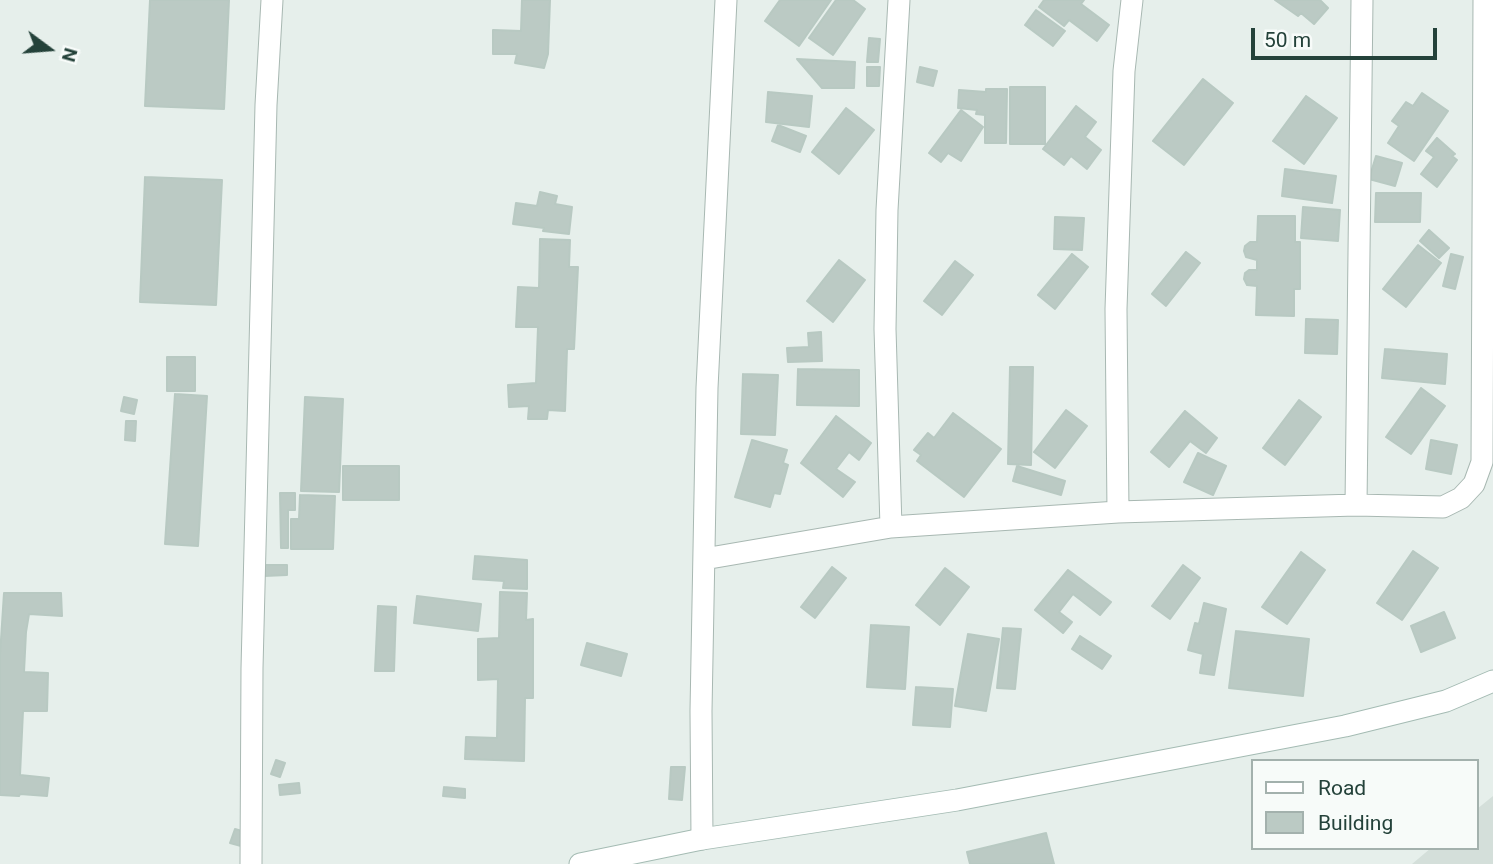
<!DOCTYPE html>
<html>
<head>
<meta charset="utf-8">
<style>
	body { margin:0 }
	#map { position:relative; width:1493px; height:864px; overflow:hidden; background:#e6efeb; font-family:Roboto,sans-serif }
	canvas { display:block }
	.legend { position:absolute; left:1251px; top:759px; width:228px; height:91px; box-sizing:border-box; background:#f7fbf9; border:2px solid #a3b1ad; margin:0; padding:9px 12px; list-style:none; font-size:21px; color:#24423a }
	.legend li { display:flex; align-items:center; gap:14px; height:35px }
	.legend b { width:35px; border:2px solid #a3b1ad }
	.north { position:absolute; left:14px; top:14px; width:70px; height:70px; -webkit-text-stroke:5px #f7fbf9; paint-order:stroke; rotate:106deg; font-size:19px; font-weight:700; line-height:28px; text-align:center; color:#24423a }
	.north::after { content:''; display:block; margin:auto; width:24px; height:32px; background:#24423a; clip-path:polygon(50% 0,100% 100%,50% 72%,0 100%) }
	.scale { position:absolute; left:1251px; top:28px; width:186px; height:32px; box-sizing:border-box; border:4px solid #24423a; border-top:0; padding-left:9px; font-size:21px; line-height:24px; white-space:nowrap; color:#24423a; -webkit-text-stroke:5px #f7fbf9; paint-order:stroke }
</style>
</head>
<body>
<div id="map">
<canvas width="1493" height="864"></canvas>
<ul class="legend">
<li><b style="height:9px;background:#fff"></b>Road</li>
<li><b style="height:19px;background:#bbcac4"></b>Building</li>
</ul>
<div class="north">N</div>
<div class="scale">50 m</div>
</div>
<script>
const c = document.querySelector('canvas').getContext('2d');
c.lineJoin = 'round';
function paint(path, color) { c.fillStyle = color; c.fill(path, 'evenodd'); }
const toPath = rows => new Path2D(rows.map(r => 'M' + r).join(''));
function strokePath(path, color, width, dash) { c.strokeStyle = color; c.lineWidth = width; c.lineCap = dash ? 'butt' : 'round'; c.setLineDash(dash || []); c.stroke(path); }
paint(toPath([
	[1493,796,1493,864,1412,864,1431,848,1477,848,1477,809]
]), '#d4dfda');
const building = toPath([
	[150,0,229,0,224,109,145,106,150,0],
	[522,0,550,0,548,54,544,68,515,63,517,54,493,54,493,30,521,31,522,0],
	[780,0,831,0,799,46,765,21,780,0],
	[836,0,853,0,865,9,833,55,809,38,836,0],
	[1044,0,1084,0,1081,4,1109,25,1097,41,1069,20,1064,26,1039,7,1044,0],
	[1275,0,1320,0,1328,8,1314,24,1301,13,1298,16,1275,0],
	[1036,10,1065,31,1053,46,1025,25,1036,10],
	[869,38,880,39,878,62,867,62,869,38],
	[797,59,855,62,854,88,822,88,797,59],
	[867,67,880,67,879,86,867,86,867,67],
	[920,67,937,71,933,86,917,82,920,67],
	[1203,79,1233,103,1184,165,1153,141,1203,79],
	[1010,87,1045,87,1045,144,1010,144,1010,87],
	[986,89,1007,89,1006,143,985,143,985,115,976,114,977,110,958,108,959,90,986,92,986,89],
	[768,92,812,96,809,127,766,122,768,92],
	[1422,93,1448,111,1414,161,1388,143,1399,126,1392,121,1406,102,1413,106,1422,93],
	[1306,96,1337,118,1304,164,1273,141,1306,96],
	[1076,106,1096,122,1085,137,1101,150,1087,169,1071,156,1064,165,1043,149,1076,106],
	[846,108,874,130,839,174,812,152,846,108],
	[961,110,983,127,961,161,948,153,941,162,929,153,961,110],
	[778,125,806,136,800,152,772,141,778,125],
	[1437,138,1455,154,1452,156,1457,160,1437,187,1421,174,1434,157,1426,151,1437,138],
	[1376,156,1402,163,1395,186,1369,179,1376,156],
	[1285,169,1336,176,1332,203,1282,196,1285,169],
	[145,177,222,180,216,305,140,302,145,177],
	[540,192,557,196,555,204,572,207,569,234,543,231,544,228,513,224,516,203,537,206,540,192],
	[1376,193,1421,193,1420,222,1375,222,1376,193],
	[1303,207,1340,210,1338,241,1301,238,1303,207],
	[1258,216,1295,216,1295,242,1300,242,1300,289,1294,289,1294,316,1256,315,1257,286,1247,285,1244,279,1245,273,1249,270,1257,270,1257,260,1246,257,1244,251,1245,246,1250,242,1257,242,1258,216],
	[1055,217,1084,218,1082,250,1054,249,1055,217],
	[1429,230,1449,248,1439,258,1420,241,1429,230],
	[540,239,570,240,569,267,578,267,574,349,567,349,565,411,548,410,547,419,528,419,529,406,509,407,508,385,536,383,538,327,516,327,518,287,539,288,540,239],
	[1418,245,1441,263,1406,307,1383,289,1418,245],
	[1186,252,1200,263,1166,306,1152,294,1186,252],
	[1072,254,1088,267,1055,309,1038,295,1072,254],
	[1451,254,1463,257,1455,289,1443,286,1451,254],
	[839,260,865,280,833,322,807,301,839,260],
	[955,261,973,275,942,315,924,301,955,261],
	[1306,319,1338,320,1337,354,1305,353,1306,319],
	[821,332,822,361,788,362,787,348,809,347,808,333,821,332],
	[1385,349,1447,354,1445,384,1382,378,1385,349],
	[167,357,195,357,195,391,167,391,167,357],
	[1010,367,1033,367,1031,465,1008,464,1010,367],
	[798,369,859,370,859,406,797,405,798,369],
	[743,374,778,375,775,435,741,434,743,374],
	[1421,388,1445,406,1411,454,1386,437,1421,388],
	[175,394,207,396,198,546,165,544,175,394],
	[124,397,137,400,134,414,121,411,124,397],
	[305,397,343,399,339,492,301,491,305,397],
	[1299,400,1321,417,1285,465,1263,448,1299,400],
	[1066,410,1087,426,1055,468,1034,452,1066,410],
	[1185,411,1217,438,1206,453,1190,441,1169,467,1151,452,1185,411],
	[953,413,1001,449,964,497,917,461,921,455,914,450,928,433,934,438,953,413],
	[836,416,871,443,859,460,849,452,836,469,855,482,843,497,801,463,836,416],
	[126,421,136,421,135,441,125,440,126,421],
	[752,440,787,450,783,463,788,465,780,494,774,493,770,507,735,497,752,440],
	[1431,440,1457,445,1451,474,1426,469,1431,440],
	[1198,453,1226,466,1213,495,1184,482,1198,453],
	[343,466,399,466,399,500,343,500,343,466],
	[1017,466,1065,481,1061,495,1013,481,1017,466],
	[280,493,295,493,295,510,288,510,288,548,281,548,280,493],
	[300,495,335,496,333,549,291,549,291,519,299,519,300,495],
	[1413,551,1438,568,1402,620,1377,603,1413,551],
	[1301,552,1325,570,1287,624,1262,607,1301,552],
	[475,556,527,560,527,589,503,588,504,581,473,579,475,556],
	[264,565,287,565,287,575,264,576,264,565],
	[1183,565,1200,578,1170,619,1152,606,1183,565],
	[832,567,846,578,815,618,801,607,832,567],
	[945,568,969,587,940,625,916,605,945,568],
	[1068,570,1111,602,1100,615,1073,594,1059,612,1072,622,1063,633,1035,610,1068,570],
	[500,592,527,593,526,620,533,619,533,698,525,698,524,761,465,759,466,737,497,738,498,679,478,680,478,639,499,638,500,592],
	[4,593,61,593,62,616,29,614,26,632,24,672,48,673,47,711,23,711,20,775,49,778,47,796,20,794,19,796,0,795,0,655,4,593],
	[417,596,481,604,478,631,414,623,417,596],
	[1204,603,1226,609,1214,675,1200,673,1203,654,1188,650,1195,623,1199,624,1204,603],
	[378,606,396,607,394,671,375,671,378,606],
	[1444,612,1455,638,1421,652,1411,626,1444,612],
	[871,625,909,627,905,689,867,687,871,625],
	[1003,628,1021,629,1015,689,997,688,1003,628],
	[1236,631,1309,639,1303,696,1229,688,1236,631],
	[968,634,999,639,986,711,955,706,968,634],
	[1080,636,1111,656,1102,669,1072,649,1080,636],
	[587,643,627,654,621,676,581,665,587,643],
	[916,687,953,689,950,727,913,725,916,687],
	[276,760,285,763,280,777,271,774,276,760],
	[671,767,685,767,682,800,669,799,671,767],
	[299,783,300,793,280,795,279,785,299,783],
	[444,787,465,789,465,798,443,796,444,787],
	[235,829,245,832,241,846,230,843,235,829],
	[1046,833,1054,864,970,864,967,852,1046,833]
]);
paint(building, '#bbcac4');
strokePath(building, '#b8c9c2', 2);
const minor = toPath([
	[1356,505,1362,0],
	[1118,512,1116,309,1124,71,1132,0],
	[891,527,885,329,887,210,899,0],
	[704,559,891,527,1118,512,1356,505,1443,507,1461,498,1474,484,1482,462,1484,0],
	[702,839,701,711,707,388,726,0],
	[251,864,252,668,266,105,272,0]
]);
const secondary = toPath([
	[580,864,702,839,957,800,1345,726,1446,701,1493,681]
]);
strokePath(minor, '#a8b8b2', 23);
strokePath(secondary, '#a4bbb3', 23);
strokePath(minor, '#fff', 21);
strokePath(secondary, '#fff', 21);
</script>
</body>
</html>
